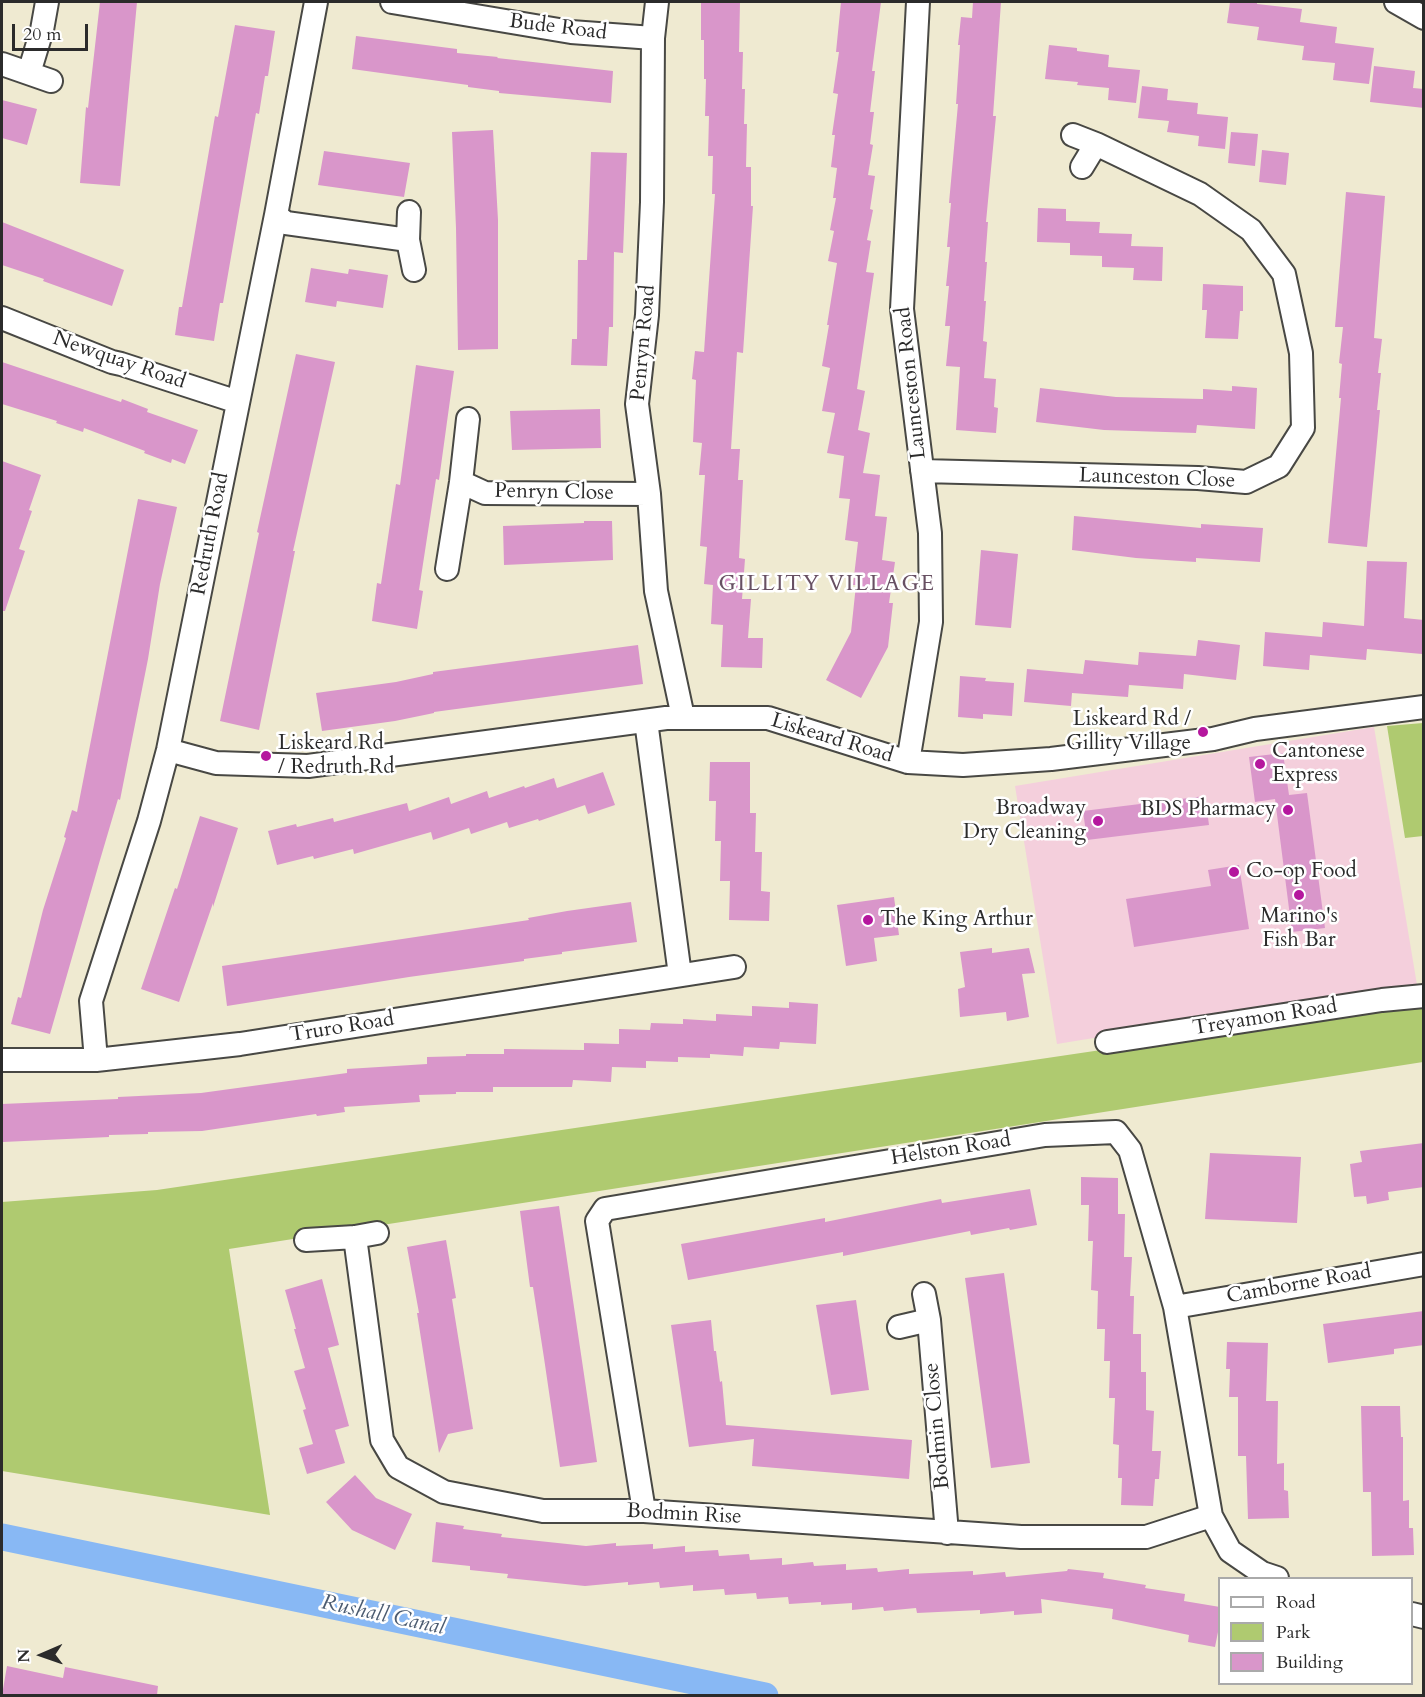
<!DOCTYPE html>
<html>
<head>
<meta charset="utf-8">
<style>
	body { margin:0 }
	#map { position:relative; width:1425px; height:1697px; overflow:hidden; background:#efead1; font-family:Cardo,serif }
	canvas { display:block }
	.frame { position:absolute; inset:0; border:3px solid #2b2b2b; pointer-events:none }
	.legend { position:absolute; left:1218px; top:1577px; width:195px; height:108px; box-sizing:border-box; background:#fff; border:2px solid #aaa; margin:0; padding:8px 10px; list-style:none; font-size:18px; color:#2b2b2b }
	.legend li { display:flex; align-items:center; gap:12px; height:30px }
	.legend b { width:30px; border:2px solid #aaa }
	.north { position:absolute; left:12px; top:1625px; width:60px; height:60px; -webkit-text-stroke:4px #fff; paint-order:stroke; rotate:268deg; font-size:16px; font-weight:700; line-height:24px; text-align:center; color:#2b2b2b }
	.north::after { content:''; display:block; margin:auto; width:21px; height:27px; background:#2b2b2b; clip-path:polygon(50% 0,100% 100%,50% 72%,0 100%) }
	.scale { position:absolute; left:12px; top:24px; width:76px; height:27px; box-sizing:border-box; border:3px solid #2b2b2b; border-top:0; padding-left:8px; font-size:18px; line-height:21px; white-space:nowrap; color:#2b2b2b; -webkit-text-stroke:4px #fff; paint-order:stroke }
</style>
</head>
<body>
<div id="map">
<canvas width="1425" height="1697"></canvas>
<div class="frame"></div>
<ul class="legend">
<li><b style="height:8px;background:#fff"></b>Road</li>
<li><b style="height:16px;background:#afca70"></b>Park</li>
<li><b style="height:16px;background:#d996ca"></b>Building</li>
</ul>
<div class="north">N</div>
<div class="scale">20 m</div>
</div>
<script>
const c = document.querySelector('canvas').getContext('2d');
c.lineJoin = 'round';
function paint(path, color) { c.fillStyle = color; c.fill(path, 'evenodd'); }
const toPath = rows => new Path2D(rows.map(r => 'M' + r).join(''));
function strokePath(path, color, width, dash) { c.strokeStyle = color; c.lineWidth = width; c.lineCap = dash ? 'butt' : 'round'; c.setLineDash(dash || []); c.stroke(path); }
function label(font, color, halo, rows, align = 'center') {
  c.font = font + ' Cardo,serif'; c.lineWidth = 5; c.setLineDash([]); c.textBaseline = 'middle'; c.strokeStyle = halo; c.fillStyle = color; for (const [text, x, y, turn = 0] of rows) {
    c.save(); c.translate(x, y); c.rotate((+turn || 0) * Math.PI / 180); c.textAlign = isNaN(turn) ? turn : align; if (halo) c.strokeText(text, 0, 0); c.fillText(text, 0, 0); c.restore();
  }
}
paint(toPath([
	[1374,727,1417,985,1057,1044,1015,786]
]), '#f4cfdc');
paint(toPath([
	[1423,723,1423,836,1405,838,1387,726],
	[1418,1003,1423,1004,1423,1062,229,1249,270,1515,2,1471,2,1202,157,1190]
]), '#afca70');
strokePath(toPath([
	[2,1537,765,1696]
]), '#88b8f4', 27);
paint(toPath([
	[100,2,137,2,120,186,80,183,86,107,88,108],
	[701,2,740,2,739,52,743,52,742,89,745,89,744,124,747,124,746,167,751,167,751,206,753,206,743,353,737,352,731,449,740,449,738,480,743,480,739,558,745,559,742,599,751,599,748,638,763,638,762,668,721,667,723,625,711,624,713,585,704,584,707,547,700,546,705,475,699,475,702,443,693,442,696,380,692,379,695,351,704,352,715,194,712,194,713,156,708,156,709,116,705,116,706,79,704,79,704,40,701,40],
	[841,2,881,2,872,71,875,71,870,112,874,112,870,144,873,145,868,175,875,176,870,209,873,210,867,240,871,241,866,272,874,273,857,389,865,391,858,430,870,433,863,473,880,475,875,516,887,517,882,560,895,562,889,603,893,603,888,647,861,698,826,680,851,632,856,585,853,585,858,542,845,540,850,499,839,498,844,456,827,453,835,413,822,411,830,368,822,366,829,325,827,325,837,263,828,261,834,231,830,230,836,198,833,198,837,168,831,167,835,135,832,135,838,94,833,93,839,52,836,52],
	[973,2,1001,2,993,116,996,116,986,222,988,222,985,262,987,262,984,301,986,301,983,341,987,342,984,378,996,379,994,407,998,408,996,433,956,430,960,367,946,366,950,326,945,326,949,286,946,286,950,247,947,247,951,203,949,203,958,104,956,104,960,45,958,45,961,17,972,18],
	[1230,2,1257,2,1257,4,1302,9,1300,22,1337,27,1335,43,1374,48,1369,84,1333,80,1335,63,1302,60,1304,46,1257,40,1259,27,1227,23],
	[235,25,275,31,268,76,265,76,259,114,256,113,223,303,220,303,214,341,175,335,179,307,182,307,215,116,218,117],
	[356,36,457,49,457,53,498,57,497,58,613,71,611,103,499,93,499,91,468,87,468,85,352,69],
	[1049,45,1077,48,1077,51,1109,55,1108,67,1140,70,1136,103,1108,100,1109,88,1077,85,1078,82,1045,79],
	[1374,66,1415,71,1413,88,1424,89,1424,108,1370,102],
	[1142,86,1168,89,1167,100,1198,103,1197,114,1228,117,1225,149,1198,146,1199,136,1167,132,1169,121,1138,118],
	[2,100,37,109,27,145,2,138],
	[493,130,498,220,498,349,458,350,456,228,452,132],
	[1231,132,1258,134,1255,166,1228,163],
	[1262,150,1289,153,1286,185,1259,182],
	[324,151,410,163,404,197,318,185],
	[591,152,627,153,623,253,614,252,613,327,609,327,607,366,571,365,572,339,577,339,578,260,587,260],
	[1346,192,1385,196,1374,338,1382,339,1378,373,1381,373,1377,410,1380,410,1367,547,1328,543,1341,398,1339,398,1342,364,1339,363,1343,327,1335,327],
	[1038,208,1066,209,1066,221,1100,222,1099,233,1132,234,1131,246,1163,247,1162,281,1133,280,1134,268,1102,267,1102,256,1070,255,1070,243,1037,242],
	[2,222,124,270,112,306,43,281,44,279,2,265],
	[311,268,348,274,349,269,388,275,383,308,337,301,336,307,305,302],
	[1203,284,1243,286,1243,311,1240,311,1238,339,1205,338,1207,310,1202,310],
	[296,354,335,362,293,551,295,551,259,730,220,721,259,533,257,532],
	[2,362,121,402,122,399,148,409,147,412,198,430,185,464,172,459,171,463,144,453,145,451,84,428,83,432,56,423,57,421,2,404],
	[416,365,454,371,439,480,436,479,419,590,423,591,417,629,372,621,377,583,381,584,396,484,400,485],
	[1232,386,1257,388,1255,429,1197,425,1196,433,1104,430,1036,422,1040,388,1116,397,1203,399,1203,389,1232,391],
	[600,409,601,448,512,450,510,411],
	[2,461,41,475,29,510,32,511,19,549,25,551,5,611,2,611],
	[138,499,177,507,160,584,148,659,120,800,118,799,100,860,50,1034,11,1024,18,997,21,998,43,910,66,838,64,837,72,810,77,812],
	[1074,516,1201,528,1201,524,1263,528,1260,562,1196,558,1196,562,1136,558,1072,550],
	[584,521,612,521,613,560,504,565,503,526,584,523],
	[981,550,1018,554,1011,628,975,625],
	[1367,561,1407,562,1404,618,1424,620,1422,654,1367,649,1366,660,1310,655,1309,670,1263,666,1265,632,1322,637,1323,622,1364,626],
	[1198,640,1240,645,1236,680,1184,674,1183,689,1129,685,1128,697,1072,693,1071,706,1024,702,1027,669,1083,674,1085,660,1138,665,1139,652,1196,656],
	[638,645,643,684,434,712,434,713,395,721,322,731,316,693,396,682,433,674,433,672],
	[960,676,986,678,985,681,1014,683,1012,716,983,714,983,719,958,717],
	[1283,753,1289,795,1307,793,1325,928,1292,932,1275,799,1255,802,1249,757],
	[710,762,750,762,750,813,756,813,755,852,762,852,761,891,770,892,769,921,729,920,730,881,720,881,721,841,715,841,716,801,709,801],
	[603,772,615,805,588,814,585,805,539,821,538,819,509,828,507,822,471,834,469,828,433,840,431,832,354,854,353,849,314,859,313,856,277,865,268,831,296,824,297,827,333,818,334,822,407,803,409,811,449,797,451,804,487,791,489,798,524,786,525,788,554,778,557,788],
	[1205,796,1209,825,1087,840,1083,811],
	[200,816,238,828,213,907,213,903,179,1002,141,989,175,888,177,889],
	[1239,865,1249,929,1134,947,1126,899,1211,886,1208,870],
	[894,897,899,935,874,938,877,961,846,966,837,905],
	[631,902,637,942,562,952,562,954,524,959,524,961,409,977,227,1006,222,966,529,920,528,918,567,911],
	[992,948,992,953,1029,948,1035,973,1022,974,1029,1017,1007,1021,1006,1012,960,1017,958,989,965,987,960,952],
	[789,1002,818,1004,816,1044,780,1042,779,1049,744,1047,743,1056,710,1054,710,1058,678,1057,678,1062,646,1061,646,1068,612,1067,611,1082,573,1080,572,1087,493,1087,493,1092,456,1092,456,1094,419,1095,420,1102,344,1107,345,1112,317,1116,316,1114,202,1131,148,1132,148,1134,109,1135,109,1137,3,1142,2,1104,118,1099,118,1097,201,1093,347,1073,347,1069,427,1064,427,1057,466,1056,466,1054,504,1054,504,1049,584,1050,584,1043,619,1044,619,1029,650,1030,651,1023,683,1024,683,1019,716,1021,716,1014,752,1016,752,1006,789,1008],
	[1424,1143,1424,1187,1388,1192,1389,1200,1367,1204,1366,1196,1354,1197,1350,1164,1362,1162,1360,1151],
	[1210,1153,1301,1157,1297,1223,1205,1219],
	[1081,1177,1118,1178,1118,1214,1125,1214,1124,1257,1132,1257,1130,1296,1134,1296,1133,1334,1141,1334,1141,1372,1146,1372,1146,1410,1154,1411,1152,1451,1161,1451,1159,1479,1155,1479,1153,1506,1121,1505,1122,1478,1118,1478,1119,1445,1113,1444,1115,1398,1109,1398,1110,1361,1104,1361,1105,1329,1097,1329,1098,1291,1091,1290,1093,1241,1088,1241,1089,1205,1081,1205],
	[1030,1189,1037,1225,1010,1230,1009,1228,971,1235,970,1231,843,1256,843,1252,688,1280,681,1244,825,1218,825,1222,941,1199,942,1203],
	[559,1206,597,1462,560,1467,544,1358,533,1287,530,1287,520,1211],
	[446,1240,456,1298,452,1299,473,1429,448,1434,439,1453,417,1313,419,1313,407,1247],
	[1004,1273,1030,1463,991,1468,965,1278],
	[322,1279,339,1345,328,1348,349,1426,335,1430,345,1463,307,1474,299,1448,313,1444,303,1410,306,1409,294,1371,305,1368,294,1329,296,1329,285,1290],
	[856,1300,869,1390,831,1395,816,1305],
	[1424,1311,1424,1345,1394,1349,1394,1354,1328,1363,1323,1324],
	[711,1320,714,1351,716,1351,720,1382,722,1381,726,1425,912,1440,909,1479,752,1466,754,1439,689,1447,671,1325],
	[1227,1342,1268,1343,1266,1401,1278,1401,1277,1464,1284,1463,1284,1490,1288,1491,1289,1518,1248,1519,1246,1456,1238,1456,1238,1397,1229,1397,1230,1369,1226,1369],
	[1361,1406,1400,1406,1401,1437,1403,1437,1403,1501,1409,1500,1409,1528,1413,1528,1414,1555,1372,1556,1371,1492,1363,1492],
	[355,1475,376,1498,412,1514,395,1550,352,1530,326,1502],
	[436,1522,464,1526,463,1529,502,1534,501,1537,586,1546,616,1543,616,1546,653,1544,653,1549,685,1546,685,1552,718,1550,719,1556,749,1554,750,1560,782,1558,782,1565,813,1562,814,1566,846,1564,846,1570,877,1568,878,1572,909,1569,909,1574,973,1571,973,1575,1005,1572,1006,1577,1067,1571,1068,1569,1104,1573,1103,1578,1146,1585,1145,1588,1185,1594,1184,1601,1220,1607,1220,1622,1215,1647,1188,1642,1189,1635,1112,1619,1113,1609,1041,1599,1042,1613,1014,1615,1014,1611,980,1614,980,1610,917,1613,916,1608,884,1611,883,1607,852,1610,852,1603,821,1605,821,1602,789,1604,788,1597,757,1599,756,1593,725,1595,724,1589,693,1591,693,1585,660,1588,659,1582,628,1585,628,1582,585,1586,507,1578,508,1574,470,1570,470,1566,432,1562],
	[7,1666,63,1678,65,1667,158,1686,157,1695,2,1695]
]), '#d996ca');
const street = toPath([
	[392,2,571,32,653,38],
	[657,2,653,38,652,202,647,315,637,404,649,494,656,591,683,717],
	[1396,2,1424,18],
	[2,64,51,81],
	[29,73,42,30,47,2],
	[1082,167,1096,144],
	[409,212,408,240,414,270],
	[276,215,286,223,408,240],
	[2,318,112,362,121,364,238,402],
	[922,471,1198,478,1246,482,1279,466,1303,428,1301,353,1284,274,1251,230,1200,194,1096,144,1073,135],
	[461,482,485,493,649,494],
	[447,569,461,482,468,419],
	[646,721,680,975],
	[168,750,216,763,308,766,666,718,768,718,908,762,963,765,1051,759,1213,739,1255,729,1424,707],
	[908,762,931,622,930,533,902,309,918,2],
	[1107,1042,1382,1000,1424,996],
	[2,1060,96,1060,240,1044,734,967],
	[96,1060,91,1001,149,821,168,750,276,215,316,2],
	[355,1237,382,1440,398,1467,444,1492,543,1511,644,1511,1021,1537,1146,1537,1211,1516],
	[306,1240,355,1237,377,1233],
	[1175,1307,1424,1264],
	[929,1320,947,1533],
	[899,1327,929,1320,924,1294],
	[644,1511,597,1221,605,1209,1045,1135,1116,1132,1130,1150,1175,1307,1211,1516,1230,1551,1262,1573,1277,1578],
	[1412,1614,1424,1617]
]);
strokePath(street, '#484844', 26);
strokePath(street, '#fff', 22);
for (const [x, y, r, color] of [
	[1203,732,6,"#b5179e"],
	[266,756,6,"#b5179e"],
	[1260,764,6,"#b5179e"],
	[1288,810,6,"#b5179e"],
	[1098,821,6,"#b5179e"],
	[1234,872,6,"#b5179e"],
	[1299,895,6,"#b5179e"],
	[868,920,6,"#b5179e"]
]) { const dot = new Path2D(); dot.arc(x, y, r, 0, 2 * Math.PI); c.fillStyle = color; c.fill(dot); strokePath(dot, '#fff', 2); }
label('21px', '#2b2b2b', '#fff', [
	["Bude Road",558,28,7],
	["Penryn Road",644,343,-85],
	["Newquay Road",119,361,19],
	["Launceston Road",912,383,-96],
	["Launceston Close",1157,479,2],
	["Penryn Close",554,493,1],
	["Redruth Road",211,534,-79],
	["Liskeard Road",832,739,17],
	["Treyamon Road",1265,1018,-9],
	["Truro Road",342,1028,-9],
	["Helston Road",951,1150,-9],
	["Camborne Road",1299,1285,-10],
	["Bodmin Close",938,1426,-95],
	["Bodmin Rise",684,1515,3]
]);
label('21px', '#2b2b2b', '#fff', [
	["Liskeard Rd /",1191,720,"right"],
	["Gillity Village",1191,744,"right"],
	["Liskeard Rd",278,744],
	["/ Redruth Rd",278,768],
	["Cantonese",1272,752],
	["Express",1272,776],
	["Broadway",1086,809,"right"],
	["Dry Cleaning",1086,833,"right"],
	["BDS Pharmacy",1276,810,"right"],
	["Co-op Food",1246,872],
	["Marino's",1299,917,"center"],
	["Fish Bar",1299,941,"center"],
	["The King Arthur",880,920]
], 'left');
c.letterSpacing = '1.5px';
label('22px', '#685063', '#fff', [
	["GILLITY VILLAGE",827,585]
]);
c.letterSpacing = '0px';
label('italic 22px', '#4c5c71', '#fff', [
	["Rushall Canal",383,1616,12]
]);
</script>
</body>
</html>
